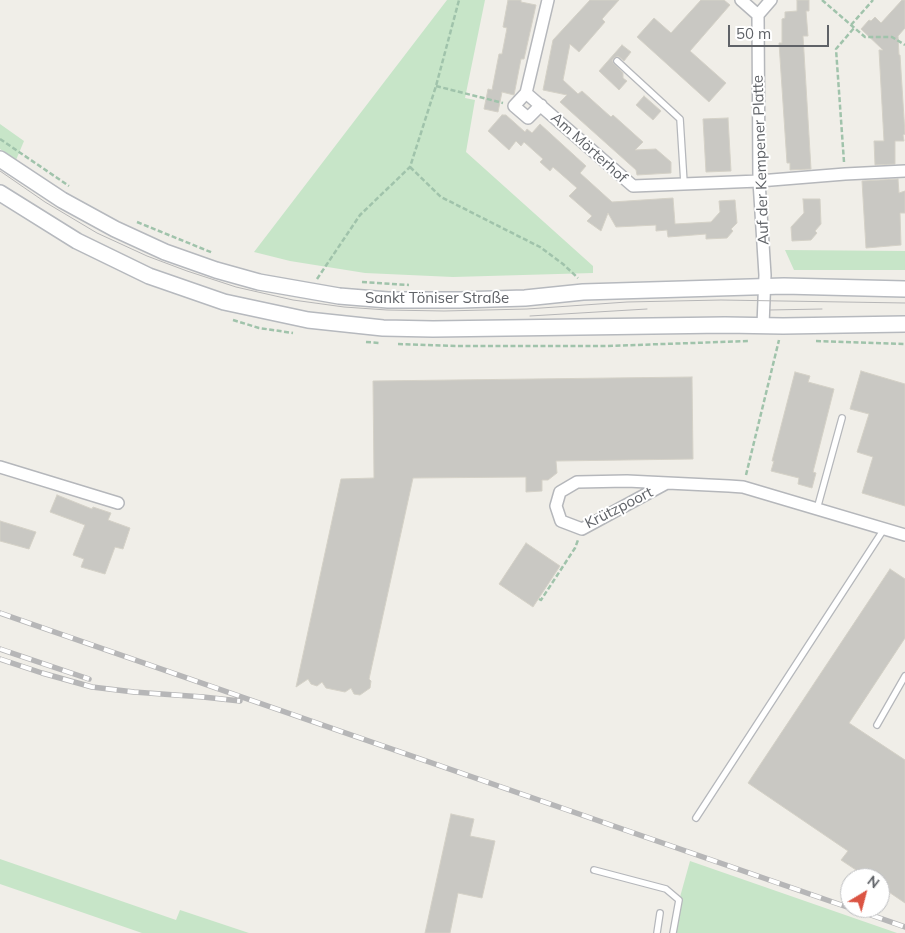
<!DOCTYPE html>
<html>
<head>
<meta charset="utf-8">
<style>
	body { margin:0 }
	#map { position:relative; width:905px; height:933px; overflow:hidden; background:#f0eee8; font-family:Mulish,sans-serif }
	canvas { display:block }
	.north { position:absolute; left:840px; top:868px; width:50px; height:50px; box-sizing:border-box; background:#fff; border:1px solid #bfc0c2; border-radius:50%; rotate:37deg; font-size:14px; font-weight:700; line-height:20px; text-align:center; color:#5f6267 }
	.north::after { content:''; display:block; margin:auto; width:18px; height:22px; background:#db5443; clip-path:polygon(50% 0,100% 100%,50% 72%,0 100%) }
	.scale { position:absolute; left:728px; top:25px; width:101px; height:22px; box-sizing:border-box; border:2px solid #5f6267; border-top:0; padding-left:6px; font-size:15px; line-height:18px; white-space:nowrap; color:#5f6267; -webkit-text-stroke:4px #fff; paint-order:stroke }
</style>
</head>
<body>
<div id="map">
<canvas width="905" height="933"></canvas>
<div class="north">N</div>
<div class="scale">50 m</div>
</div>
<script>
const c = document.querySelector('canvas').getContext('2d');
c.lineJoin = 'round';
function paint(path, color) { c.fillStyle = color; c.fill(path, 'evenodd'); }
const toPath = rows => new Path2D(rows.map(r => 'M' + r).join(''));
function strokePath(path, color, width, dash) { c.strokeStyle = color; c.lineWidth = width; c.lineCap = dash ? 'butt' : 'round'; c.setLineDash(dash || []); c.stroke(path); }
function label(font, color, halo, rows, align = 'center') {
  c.font = font + ' Mulish,sans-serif'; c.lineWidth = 4; c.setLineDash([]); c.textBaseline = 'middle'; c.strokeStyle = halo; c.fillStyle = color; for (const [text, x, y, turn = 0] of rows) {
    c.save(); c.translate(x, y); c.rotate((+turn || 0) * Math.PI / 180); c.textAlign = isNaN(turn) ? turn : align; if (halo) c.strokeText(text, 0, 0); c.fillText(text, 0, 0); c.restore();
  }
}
paint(toPath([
	[447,0,485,0,465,98,475,100,466,152,593,266,593,273,453,277,365,273,290,261,254,252],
	[0,124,24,141,16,160,0,149],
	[785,250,905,251,905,270,794,270],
	[0,859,176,920,180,910,249,933,142,933,0,884],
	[690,861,897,933,670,933]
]), '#c7e5c8');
const building = toPath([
	[508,0,521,0,521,2,536,5,524,59,521,59,514,95,502,92,498,112,484,109,488,89,492,90,499,54,502,54,507,28,503,27,508,0],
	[590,0,619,0,602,19,605,22,579,52,570,44,563,80,578,94,582,91,611,117,613,115,643,142,635,150,656,149,671,162,671,173,637,175,636,170,560,102,567,95,543,90,553,40,590,0],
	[701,0,724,0,730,5,690,51,726,83,709,102,637,37,654,18,671,33,701,0],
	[797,0,809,0,809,11,806,11,808,36,803,36,811,169,790,170,790,163,787,163,779,43,782,43,782,19,785,18,785,12,797,11,797,0],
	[902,0,905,0,905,28,898,36,899,55,900,55,905,134,903,135,904,141,895,141,895,164,875,165,874,141,884,141,879,50,883,50,861,29,869,20,871,21,875,17,881,23,902,0],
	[622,45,631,52,624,61,618,56,614,58,612,60,614,64,623,73,623,78,627,81,619,90,599,71,622,45],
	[644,96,661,111,653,120,636,105,644,96],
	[502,115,506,115,525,132,527,129,532,133,540,124,586,166,580,173,612,202,673,198,675,224,711,222,720,212,719,201,735,200,737,223,731,229,733,231,727,238,706,239,706,234,668,237,667,230,656,231,656,225,616,227,608,213,601,231,587,221,592,216,569,196,577,188,553,167,550,171,540,162,543,159,524,142,521,146,516,141,509,150,488,131,502,115],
	[728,118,731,171,706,172,703,119,728,118],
	[898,179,899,193,905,191,905,213,900,213,901,245,866,248,862,181,898,179],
	[803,199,820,199,821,224,815,231,817,233,811,240,792,241,791,227,804,213,803,199],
	[861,371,905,384,905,506,862,493,873,457,857,452,869,414,850,409,861,371],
	[795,372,810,376,808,382,834,389,813,472,816,473,812,488,798,484,799,478,771,471,774,461,772,461,795,372],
	[692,377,693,459,556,461,557,473,548,480,542,480,542,491,526,492,526,477,413,478,369,679,371,681,370,688,360,695,354,694,351,688,345,692,326,688,322,682,317,686,311,684,308,679,296,687,341,479,374,478,373,381,692,377],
	[57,495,92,509,93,507,111,513,108,520,130,528,123,549,115,547,105,574,81,567,84,559,73,555,85,525,50,512,57,495],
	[0,521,36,532,29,549,0,541,0,521],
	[526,543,560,566,533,607,499,584,526,543],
	[890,569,905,579,905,638,849,723,905,760,905,903,880,886,880,878,868,878,841,860,848,851,748,783,890,569],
	[451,814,474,819,470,836,495,841,482,898,458,893,450,933,425,933,451,814]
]);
paint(building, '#c9c8c3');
strokePath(building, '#d4d1c7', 1);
const service = toPath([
	[617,61,680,119,684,183],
	[817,509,842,418],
	[877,725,905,676],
	[696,818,884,529],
	[594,870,666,889,679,900,673,933],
	[657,933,660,913]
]);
const minor = toPath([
	[548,0,526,93,633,186,759,181,845,174,905,171],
	[741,0,758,15],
	[526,93,514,106,528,118,541,105],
	[763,325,765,275,759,181,758,15,771,0],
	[0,467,118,503],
	[665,484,582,529,561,521,556,506,560,492,577,482,627,481,729,486,743,487,905,535]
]);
const secondary = toPath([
	[0,159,62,200,115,229,165,252,216,270,259,282,339,296,388,300,460,300,525,298,583,292,784,286,905,289],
	[0,193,77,241,149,276,224,302,308,320,383,328,433,329,725,325,783,326,905,324]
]);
strokePath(service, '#b5b7bb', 8);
strokePath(minor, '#b5b7bb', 14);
strokePath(secondary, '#b6b9be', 18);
strokePath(toPath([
	[822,0,865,37,892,37,905,45],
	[851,25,873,0],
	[436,86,503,103],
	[0,139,69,186],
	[844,162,836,49,854,28],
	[410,167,441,197,540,247,563,264,578,278],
	[137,222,213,253],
	[317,279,360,215,410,167,436,86,459,0],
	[362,282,409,285],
	[233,320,259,328,293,333],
	[816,341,905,344],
	[366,342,380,343],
	[398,344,456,346,606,346,750,341],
	[746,475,779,340],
	[539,599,541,600,575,548,578,540]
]), '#a0c3ab', 2.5, [5, 2.5]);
strokePath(service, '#fff', 5.5);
strokePath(minor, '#fff', 11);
strokePath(secondary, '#fff', 15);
strokePath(toPath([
	[0,171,45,202,97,233,147,256,187,271,236,287,293,300,344,307,387,310,444,311,527,309,627,302,721,300,905,303],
	[770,310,822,309],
	[530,316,647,309]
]), '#b6b6b7', 1);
const rail = toPath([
	[0,613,850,908],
	[0,649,89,679],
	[0,659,42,673,92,687,134,692,203,697,240,701],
	[851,908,905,927]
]);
strokePath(rail, '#b6b6b7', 5.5);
strokePath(rail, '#fff', 4, [11]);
label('15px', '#5f6267', '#fff', [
	["Am Mörterhof",589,148,42],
	["Auf der Kempener Platte",761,160,-92],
	["Sankt Töniser Straße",437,298],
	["Krützpoort",619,508,-27]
]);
</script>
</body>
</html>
